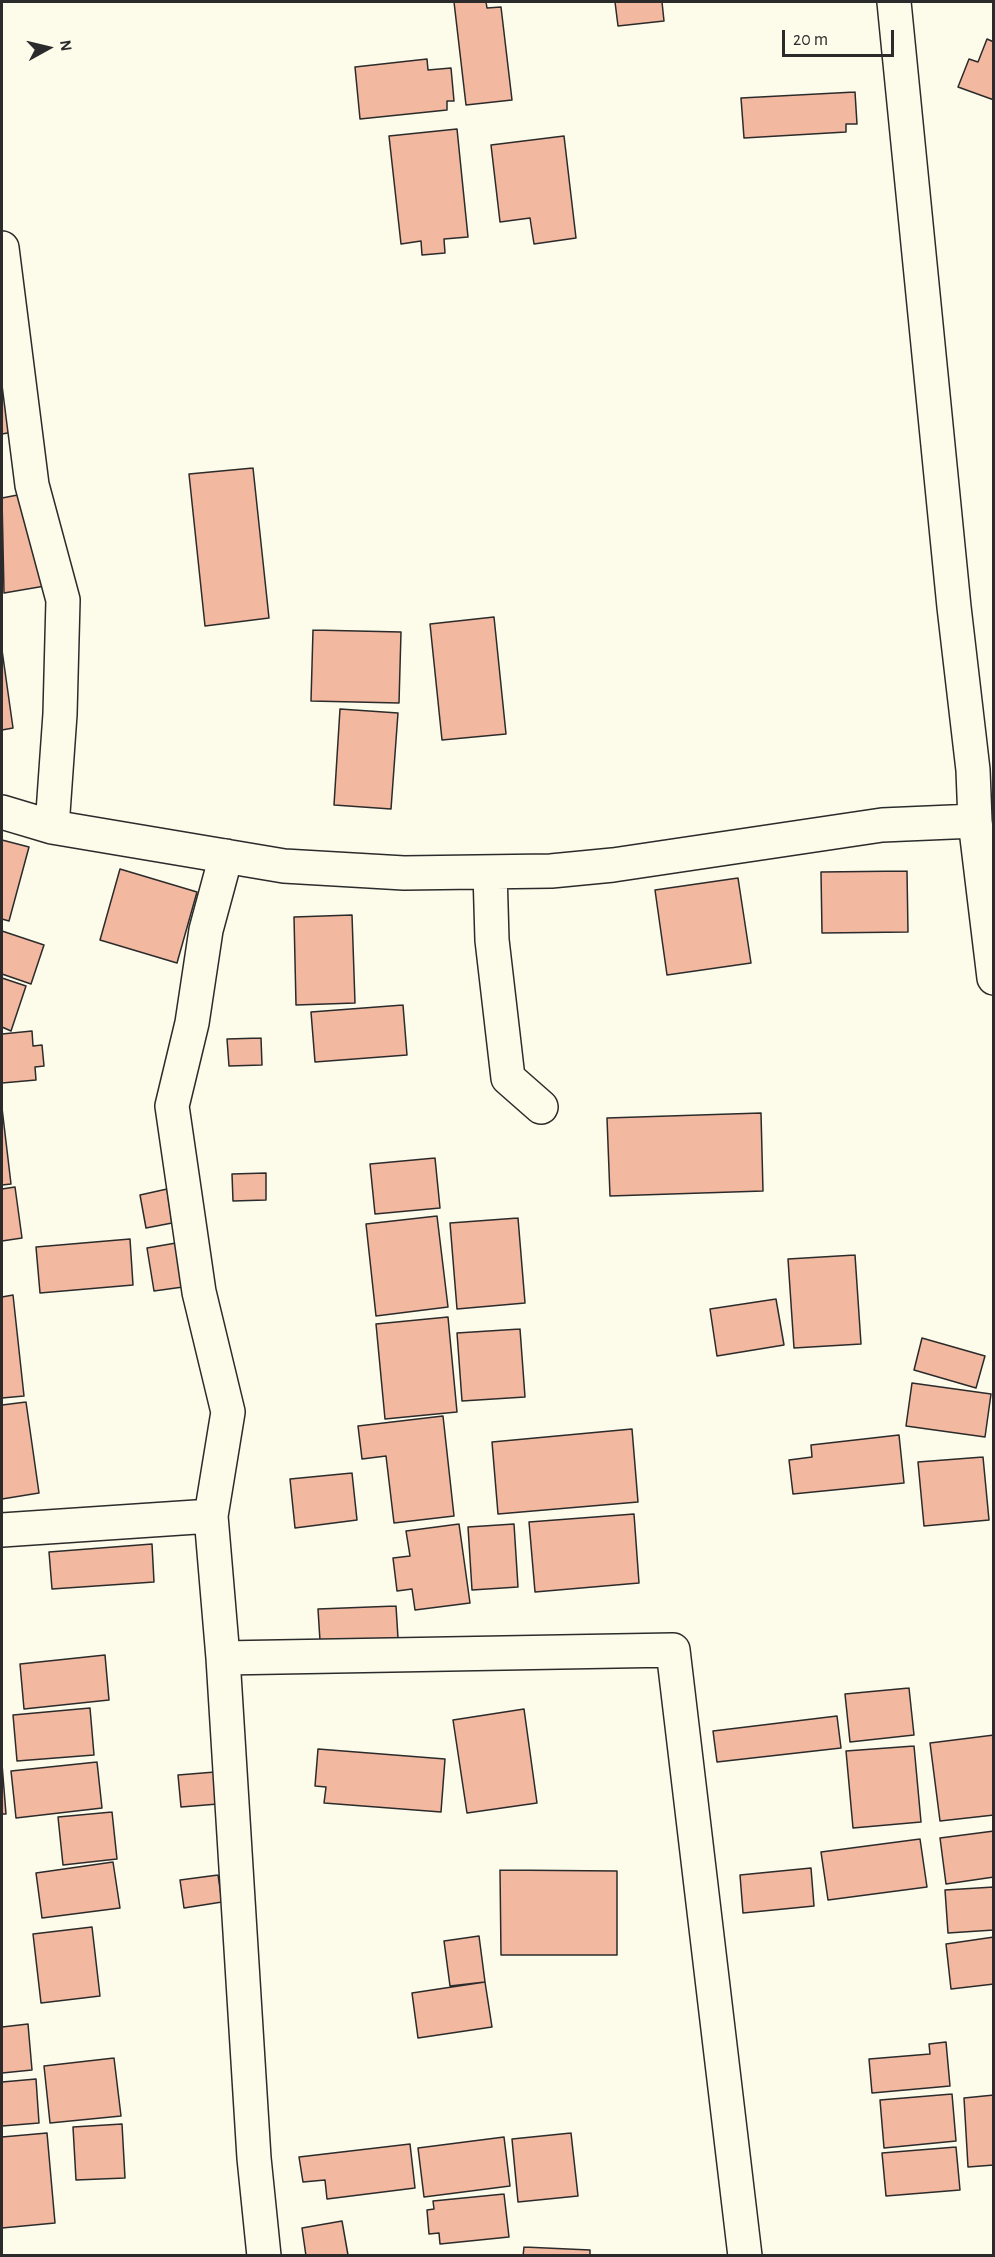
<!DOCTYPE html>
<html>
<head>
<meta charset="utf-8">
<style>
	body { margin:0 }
	#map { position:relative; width:995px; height:2257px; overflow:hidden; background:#fdfbea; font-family:"Alegreya Sans",sans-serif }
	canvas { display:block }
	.frame { position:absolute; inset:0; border:3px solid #2b2b2b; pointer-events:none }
	.north { position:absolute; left:18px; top:18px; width:60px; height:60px; -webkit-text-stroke:4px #fdfbea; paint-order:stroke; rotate:82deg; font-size:16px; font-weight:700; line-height:24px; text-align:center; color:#2b2b2b }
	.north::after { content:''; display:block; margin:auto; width:21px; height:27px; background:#2b2b2b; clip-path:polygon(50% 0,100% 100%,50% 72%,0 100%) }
	.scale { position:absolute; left:782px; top:30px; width:112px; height:27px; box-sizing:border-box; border:3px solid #2b2b2b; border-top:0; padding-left:8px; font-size:18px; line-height:21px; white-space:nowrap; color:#2b2b2b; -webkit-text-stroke:4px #fdfbea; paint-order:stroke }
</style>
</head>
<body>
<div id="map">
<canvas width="995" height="2257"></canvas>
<div class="frame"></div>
<div class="north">N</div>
<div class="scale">20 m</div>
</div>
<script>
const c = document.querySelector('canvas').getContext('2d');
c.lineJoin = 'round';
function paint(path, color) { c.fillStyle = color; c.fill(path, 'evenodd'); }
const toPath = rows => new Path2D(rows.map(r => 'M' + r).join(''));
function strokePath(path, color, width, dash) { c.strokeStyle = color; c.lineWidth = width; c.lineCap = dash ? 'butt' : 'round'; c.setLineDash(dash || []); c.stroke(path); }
const building = toPath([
	[454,2,486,2,487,8,501,7,512,100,466,105,454,2],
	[615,2,662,2,664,21,618,26,615,2],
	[987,39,994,42,994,100,958,87,969,59,978,62,987,39],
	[427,59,428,70,451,68,454,101,447,101,447,110,360,119,355,67,427,59],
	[855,92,857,124,846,124,846,132,744,138,741,98,855,92],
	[457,129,468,237,444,239,445,253,422,255,421,241,401,244,389,136,457,129],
	[564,136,576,238,534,244,530,218,500,222,491,145,564,136],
	[2,366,13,432,2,434,2,366],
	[253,468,269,618,205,626,189,474,253,468],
	[28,493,45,586,4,593,2,498,28,493],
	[494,617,506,734,442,740,430,624,494,617],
	[313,630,401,632,399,703,311,701,313,630],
	[2,650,13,728,2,730,2,650],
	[340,709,398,713,391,809,334,805,340,709],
	[2,840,29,847,9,921,2,919,2,840],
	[120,869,197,892,177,963,100,940,120,869],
	[907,871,908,932,822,933,821,872,907,871],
	[738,878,751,963,667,975,655,890,738,878],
	[352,915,355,1003,296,1005,294,917,352,915],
	[2,931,44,945,31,984,2,974,2,931],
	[2,978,26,986,11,1031,2,1027,2,978],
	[403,1005,407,1055,315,1062,311,1012,403,1005],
	[32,1031,33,1046,42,1045,44,1066,35,1067,36,1080,2,1083,2,1034,32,1031],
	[261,1038,262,1065,229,1066,227,1039,261,1038],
	[2,1108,11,1184,2,1185,2,1108],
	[761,1113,763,1191,610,1196,607,1118,761,1113],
	[435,1158,440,1208,375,1214,370,1164,435,1158],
	[266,1173,266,1200,233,1201,232,1174,266,1173],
	[15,1187,22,1238,2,1241,2,1189,15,1187],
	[167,1189,172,1223,146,1228,140,1195,167,1189],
	[437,1216,448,1307,376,1316,366,1224,437,1216],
	[518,1218,525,1303,457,1309,450,1223,518,1218],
	[130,1239,133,1285,40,1293,36,1247,130,1239],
	[176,1243,183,1287,154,1291,147,1248,176,1243],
	[855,1255,861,1344,794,1348,788,1259,855,1255],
	[13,1295,24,1396,2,1398,2,1297,13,1295],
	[776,1299,784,1345,717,1356,710,1309,776,1299],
	[448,1317,457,1412,385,1419,376,1324,448,1317],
	[520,1329,525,1397,462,1401,457,1333,520,1329],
	[922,1338,985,1356,976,1388,914,1370,922,1338],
	[912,1383,991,1394,985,1437,906,1426,912,1383],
	[26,1402,39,1493,2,1499,2,1405,26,1402],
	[443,1416,454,1516,394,1523,386,1456,362,1459,358,1426,443,1416],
	[632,1429,638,1502,498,1514,492,1442,632,1429],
	[899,1435,904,1483,793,1494,789,1460,812,1457,811,1445,899,1435],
	[983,1457,989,1520,924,1526,918,1462,983,1457],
	[352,1473,357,1520,295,1528,290,1479,352,1473],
	[634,1514,639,1583,535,1592,529,1522,634,1514],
	[459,1524,470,1603,415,1610,412,1589,397,1591,393,1558,410,1556,406,1531,459,1524],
	[514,1524,518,1587,472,1590,468,1527,514,1524],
	[152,1544,154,1582,52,1589,49,1552,152,1544],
	[396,1606,398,1638,320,1641,318,1609,396,1606],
	[105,1655,109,1700,24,1709,20,1664,105,1655],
	[909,1688,914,1735,850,1742,845,1694,909,1688],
	[90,1708,94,1755,17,1761,13,1715,90,1708],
	[524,1709,537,1803,467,1813,453,1720,524,1709],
	[837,1716,841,1748,717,1762,713,1731,837,1716],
	[994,1735,994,1815,940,1821,930,1743,994,1735],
	[914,1746,921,1822,853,1828,846,1751,914,1746],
	[318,1749,445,1759,441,1812,324,1803,326,1787,315,1786,318,1749],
	[97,1762,102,1808,16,1818,11,1771,97,1762],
	[2,1764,6,1814,2,1814,2,1764],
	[215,1772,218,1804,181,1807,178,1775,215,1772],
	[112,1812,117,1859,63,1865,58,1817,112,1812],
	[994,1831,994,1877,946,1884,940,1838,994,1831],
	[920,1839,927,1887,828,1900,821,1852,920,1839],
	[113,1862,120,1908,42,1918,36,1873,113,1862],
	[811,1868,814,1906,743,1913,740,1875,811,1868],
	[500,1870,617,1871,617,1955,501,1955,500,1870],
	[218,1875,222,1902,184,1908,180,1880,218,1875],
	[994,1887,994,1930,948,1933,945,1890,994,1887],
	[92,1927,100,1996,41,2003,33,1934,92,1927],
	[479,1936,485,1982,450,1986,444,1941,479,1936],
	[994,1937,994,1984,951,1989,946,1944,994,1937],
	[485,1982,492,2027,418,2038,412,1993,485,1982],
	[28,2024,32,2070,2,2073,2,2027,28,2024],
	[946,2042,950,2086,872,2093,869,2059,930,2054,929,2044,946,2042],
	[114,2058,121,2116,50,2123,44,2066,114,2058],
	[36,2079,39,2123,2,2126,2,2082,36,2079],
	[952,2094,956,2141,884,2148,880,2100,952,2094],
	[994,2095,994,2165,968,2167,964,2098,994,2095],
	[122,2124,125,2178,76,2180,73,2127,122,2124],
	[47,2133,55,2223,2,2228,2,2137,47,2133],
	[571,2133,578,2196,518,2202,512,2139,571,2133],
	[504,2137,510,2186,424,2197,418,2148,504,2137],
	[410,2144,415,2188,327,2199,325,2180,303,2182,299,2157,410,2144],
	[956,2147,960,2190,886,2196,882,2153,956,2147],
	[504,2194,509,2237,440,2244,439,2233,429,2234,427,2210,434,2209,433,2201,504,2194],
	[342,2221,348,2255,306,2256,302,2228,342,2221],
	[524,2247,590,2250,590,2256,523,2256,524,2247]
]);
paint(building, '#f2b8a0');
strokePath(building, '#2b2b2b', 1.5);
const street = toPath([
	[894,2,954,607,973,770,975,821,994,978],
	[2,248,32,485,63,600,60,714,52,827],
	[2,812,52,827,284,866,404,873,551,871,613,865,882,825,975,821],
	[490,872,492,940,508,1078,541,1107],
	[211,1516,228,1412,199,1292,172,1106,192,1023,206,930,226,856],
	[2,1530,211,1516,223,1658,254,2158,264,2256],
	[223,1658,673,1650,745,2256]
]);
strokePath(street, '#2b2b2b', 36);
strokePath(street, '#fdfbea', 33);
</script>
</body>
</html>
